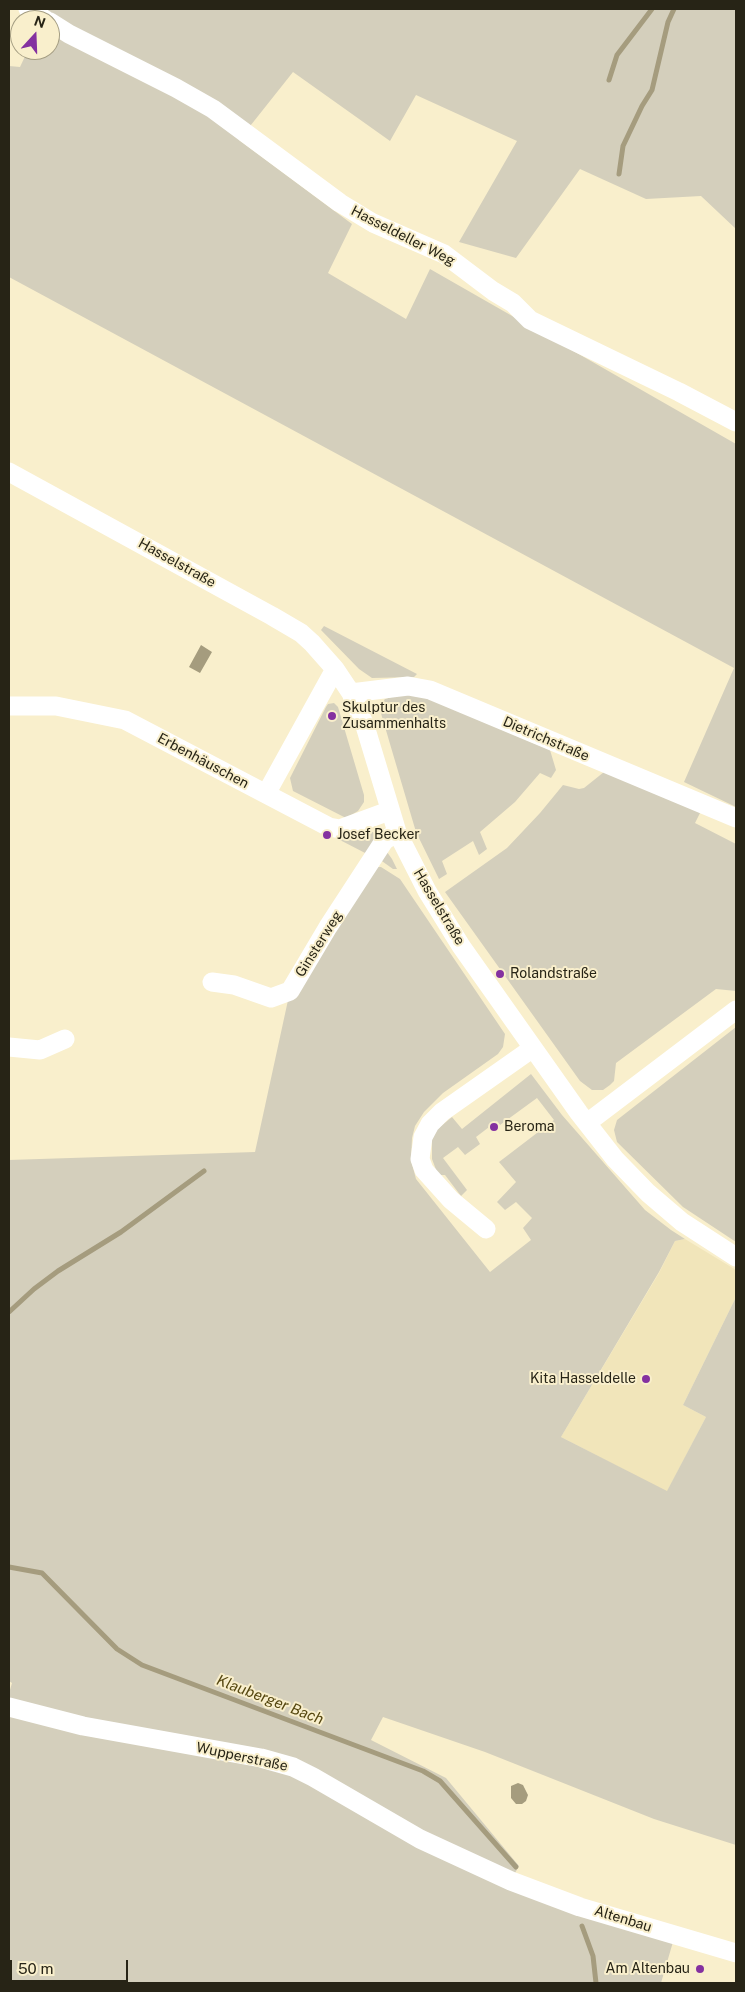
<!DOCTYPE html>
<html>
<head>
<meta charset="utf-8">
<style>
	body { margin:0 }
	#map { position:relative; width:745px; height:1992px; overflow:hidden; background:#f9efcc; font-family:"Public Sans",sans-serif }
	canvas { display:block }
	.frame { position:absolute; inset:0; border:10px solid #272416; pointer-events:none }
	.north { position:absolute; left:10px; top:10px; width:50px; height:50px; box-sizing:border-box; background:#f9efcc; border:1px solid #a59e83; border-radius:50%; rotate:20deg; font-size:14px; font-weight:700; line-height:20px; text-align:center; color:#272416 }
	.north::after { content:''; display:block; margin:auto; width:18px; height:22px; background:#8431a0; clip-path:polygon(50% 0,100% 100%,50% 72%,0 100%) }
	.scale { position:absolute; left:10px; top:1960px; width:118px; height:22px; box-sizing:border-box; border:2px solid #272416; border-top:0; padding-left:6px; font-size:15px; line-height:18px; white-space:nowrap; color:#272416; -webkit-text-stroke:4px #f9efcc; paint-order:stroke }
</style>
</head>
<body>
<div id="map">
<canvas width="745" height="1992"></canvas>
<div class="frame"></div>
<div class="north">N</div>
<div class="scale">50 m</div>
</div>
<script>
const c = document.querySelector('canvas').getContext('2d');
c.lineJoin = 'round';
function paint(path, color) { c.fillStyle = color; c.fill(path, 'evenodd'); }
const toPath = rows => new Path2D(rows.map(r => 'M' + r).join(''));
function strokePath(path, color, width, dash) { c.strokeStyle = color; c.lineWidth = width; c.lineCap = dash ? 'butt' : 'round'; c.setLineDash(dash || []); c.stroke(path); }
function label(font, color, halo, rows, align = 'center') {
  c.font = font + ' "Public Sans",sans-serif'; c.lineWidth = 4; c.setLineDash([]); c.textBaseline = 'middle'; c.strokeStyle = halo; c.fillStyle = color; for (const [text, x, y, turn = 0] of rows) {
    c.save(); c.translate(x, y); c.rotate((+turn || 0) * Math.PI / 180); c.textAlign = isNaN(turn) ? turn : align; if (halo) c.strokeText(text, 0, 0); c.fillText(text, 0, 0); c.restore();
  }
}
paint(toPath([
	[685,1239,736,1270,736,1297,683,1405,706,1417,667,1492,561,1437,659,1273,675,1241]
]), '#f1e5ba');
paint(toPath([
	[44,9,736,9,736,229,701,196,646,199,580,169,516,258,459,242,517,141,416,95,390,141,293,72,239,140,352,224,328,273,406,319,430,269,736,444,736,807,684,782,734,668,9,277,9,66,20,67,28,50,50,50,50,20],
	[324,626,417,674,414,677,372,678,359,669,321,630],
	[411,694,422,696,550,750,556,770,551,778,540,773,515,802,480,832,487,849,479,855,473,841,442,861,447,874,439,879,416,832,380,710,381,704,385,699,395,696],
	[334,703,338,707,364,795,364,802,358,811,346,818,293,791,290,778,326,707,328,704],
	[604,772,701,811,695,823,736,844,736,991,716,989,616,1063,614,1081,610,1085,603,1090,592,1090,580,1081,445,892,507,848,540,813,563,785,579,789,584,788],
	[370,831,382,836,369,855,338,839,342,836],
	[387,852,392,859,397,869,393,869,379,859],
	[368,867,381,867,400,879,505,1034,503,1047,498,1054,443,1093,424,1112,415,1126,412,1138,411,1160,416,1179,490,1272,531,1240,523,1228,532,1218,516,1202,505,1210,497,1202,516,1182,499,1162,554,1120,537,1098,500,1125,497,1121,476,1137,480,1144,465,1155,458,1147,443,1158,467,1190,461,1196,445,1175,438,1175,432,1159,432,1138,435,1131,452,1117,462,1129,531,1074,562,1115,645,1210,671,1230,685,1239,675,1241,659,1272,561,1437,667,1491,706,1417,683,1405,736,1297,736,1845,654,1819,485,1752,383,1717,371,1740,446,1778,519,1866,511,1880,675,1935,661,1983,9,1983,9,1693,12,1683,9,1681,9,1160,255,1152,290,991],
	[736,1027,736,1242,683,1207,617,1142,614,1130,617,1120]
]), '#d4cfbc');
paint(toPath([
	[201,645,212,652,200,673,189,667],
	[518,1783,523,1785,528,1795,526,1801,522,1804,516,1804,511,1798,511,1786]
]), '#a59c7e');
strokePath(toPath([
	[609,80,617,55,652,9],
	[619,174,623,146,642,106,652,90,668,22,674,9],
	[9,1312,34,1289,58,1271,121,1232,204,1171],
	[9,1567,42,1573,117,1649,142,1665,423,1771,440,1781,516,1867],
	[582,1926,593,1956,596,1983]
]), '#a59c7e', 5);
strokePath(toPath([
	[28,9,46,20],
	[50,22,69,34,176,88,213,109,340,203,373,223,444,254,493,291,513,303,530,320,679,392,736,422],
	[9,472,272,616,301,633,312,643,335,669,351,693,365,726,397,832,427,891,461,946,579,1113,615,1159,648,1193,682,1222,736,1257],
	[351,693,408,686,430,690,736,818],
	[9,706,56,706,125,720,329,827,340,829,389,811],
	[266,794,335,669],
	[212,982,234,985,271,998,290,991,328,927,384,841,397,832],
	[9,1047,40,1050,65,1039],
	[587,1123,736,1010],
	[486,1229,451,1200,424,1170,420,1159,423,1137,430,1124,442,1112,533,1048],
	[9,1707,83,1726,261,1758,293,1767,313,1777,420,1839,511,1881,580,1907,736,1953]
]), '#fff', 19);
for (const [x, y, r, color] of [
	[332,716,5,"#8431a0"],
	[327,835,5,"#8431a0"],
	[500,974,5,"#8431a0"],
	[494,1127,5,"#8431a0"],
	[646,1379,5,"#8431a0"],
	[700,1969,5,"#8431a0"]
]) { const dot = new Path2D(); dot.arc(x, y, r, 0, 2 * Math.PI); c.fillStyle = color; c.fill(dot); strokePath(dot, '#f9efcc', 2); }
label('14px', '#272416', '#f9efcc', [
	["Hasseldeller Weg",403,236,27],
	["Hasselstraße",177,563,29],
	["Dietrichstraße",546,739,23],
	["Erbenhäuschen",203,761,28],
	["Hasselstraße",439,907,59],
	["Ginsterweg",319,944,-58],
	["Wupperstraße",242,1757,12],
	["Altenbau",623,1919,17]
]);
label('14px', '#272416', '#f9efcc', [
	["Skulptur des",342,708],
	["Zusammenhalts",342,724],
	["Josef Becker",337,835],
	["Rolandstraße",510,974],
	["Beroma",504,1127],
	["Kita Hasseldelle",636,1379,"right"],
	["Am Altenbau",690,1969,"right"]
], 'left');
label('italic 15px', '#564811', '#f9efcc', [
	["Klauberger Bach",270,1700,21]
]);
</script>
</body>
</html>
